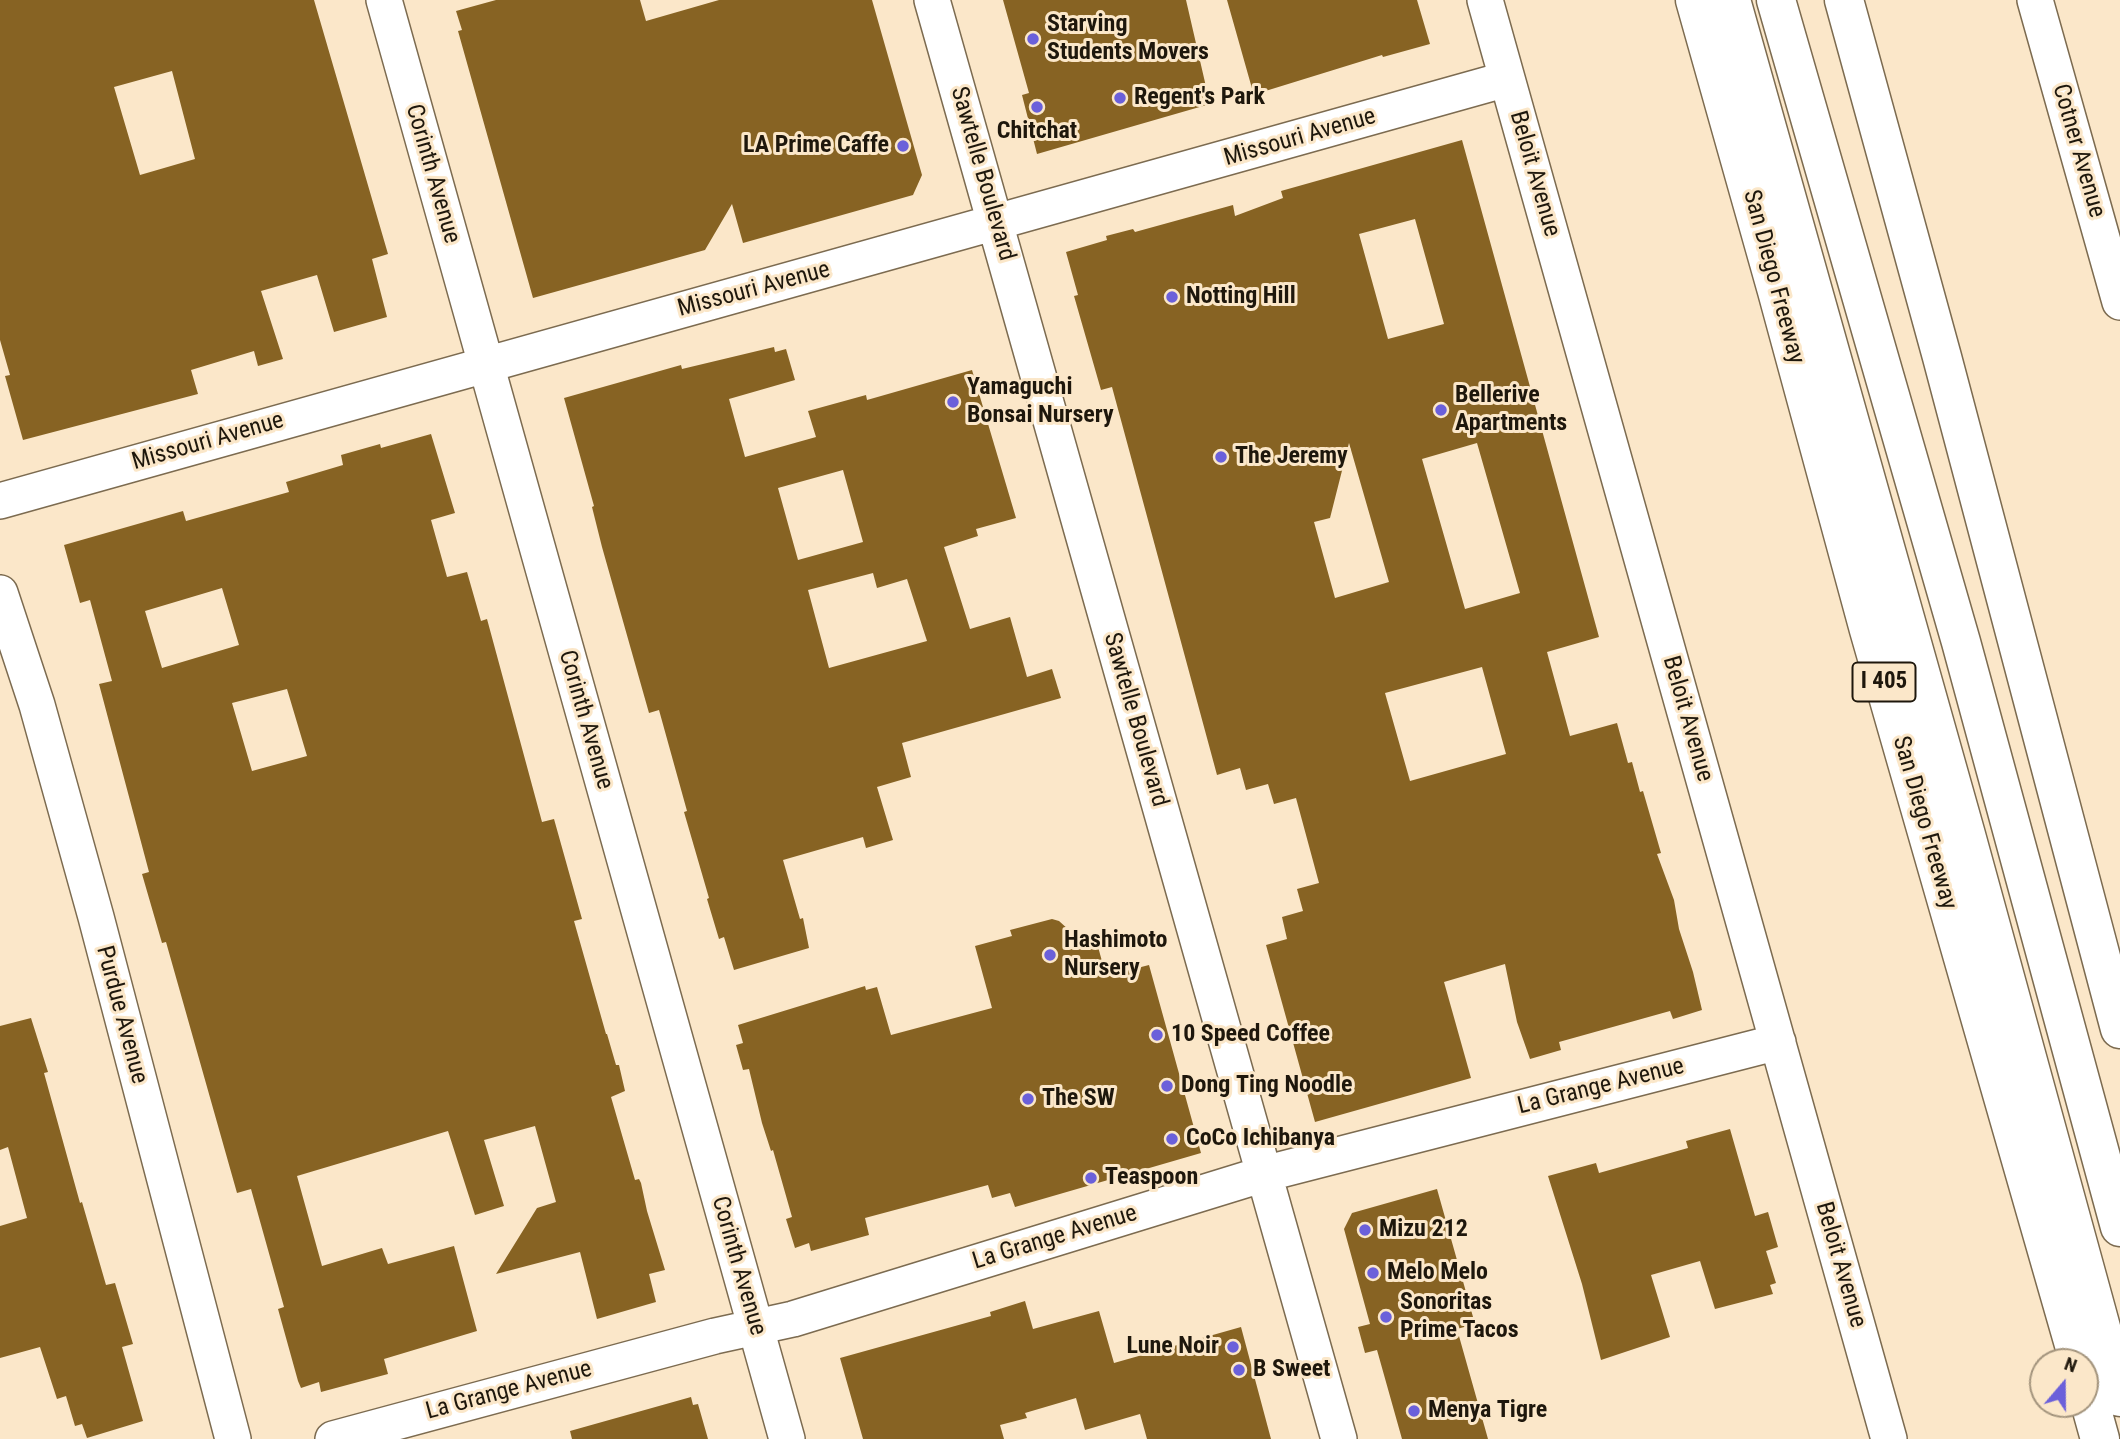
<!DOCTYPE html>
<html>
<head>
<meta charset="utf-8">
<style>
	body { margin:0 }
	#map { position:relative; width:2120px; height:1439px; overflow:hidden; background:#fbe7c9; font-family:"Roboto Condensed",sans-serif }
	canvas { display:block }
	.north { position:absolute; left:2029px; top:1348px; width:70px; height:70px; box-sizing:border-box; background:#fbe7c9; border:2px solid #a3947d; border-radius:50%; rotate:20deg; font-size:19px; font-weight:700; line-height:28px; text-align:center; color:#1e170c }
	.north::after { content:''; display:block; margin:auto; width:24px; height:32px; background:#6b60da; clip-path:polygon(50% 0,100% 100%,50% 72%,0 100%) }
</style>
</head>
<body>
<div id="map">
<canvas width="2120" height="1439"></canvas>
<div class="north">N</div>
</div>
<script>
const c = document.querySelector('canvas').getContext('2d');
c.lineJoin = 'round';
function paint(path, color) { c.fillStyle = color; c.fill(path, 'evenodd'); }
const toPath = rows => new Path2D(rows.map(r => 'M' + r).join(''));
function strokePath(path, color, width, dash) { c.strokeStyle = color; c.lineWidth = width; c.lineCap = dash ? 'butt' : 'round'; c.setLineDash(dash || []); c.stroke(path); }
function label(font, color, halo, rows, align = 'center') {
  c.font = font + ' "Roboto Condensed",sans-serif'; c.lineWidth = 6; c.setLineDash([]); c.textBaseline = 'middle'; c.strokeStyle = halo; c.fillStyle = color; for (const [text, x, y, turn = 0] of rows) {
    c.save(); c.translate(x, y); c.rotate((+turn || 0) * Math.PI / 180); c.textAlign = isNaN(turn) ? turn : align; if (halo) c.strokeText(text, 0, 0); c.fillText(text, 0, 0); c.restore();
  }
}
paint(toPath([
	[0,0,314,0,388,254,372,259,387,317,334,332,317,275,261,291,283,359,258,366,254,351,191,370,198,394,23,440,5,376,10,375,0,340],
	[172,71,195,159,140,175,114,87],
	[496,0,640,0,646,21,719,0,872,0,922,175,913,195,743,243,732,204,705,250,533,298,458,31,462,30,456,11],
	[1003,0,1186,0,1210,104,1037,154,1022,95,1029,93],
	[1227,0,1417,0,1430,44,1383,57,1382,55,1259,93,1258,90,1253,92],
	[1462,140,1599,637,1547,652,1570,736,1617,723,1628,763,1632,762,1640,792,1643,791,1661,853,1657,854,1674,900,1679,929,1693,972,1702,1010,1673,1019,1670,1011,1559,1042,1561,1050,1530,1059,1517,1022,1505,964,1444,982,1471,1078,1315,1122,1266,945,1287,939,1282,917,1303,911,1297,889,1319,883,1296,798,1274,804,1268,784,1246,790,1240,768,1217,775,1112,387,1101,390,1074,296,1078,295,1066,252,1107,240,1106,236,1133,229,1135,232,1233,205,1235,216,1283,198,1281,191],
	[1415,219,1444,324,1388,339,1359,234],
	[1349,443,1389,582,1335,598,1314,522,1330,518],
	[1477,443,1520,593,1465,609,1422,459],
	[1482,667,1506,754,1410,781,1385,693],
	[774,347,775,352,786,349,795,380,729,399,745,457,816,437,808,411,866,395,867,400,972,370,1016,518,976,529,978,536,944,547,970,629,1010,617,1027,677,1052,669,1061,698,902,743,911,777,877,787,893,840,866,848,863,837,783,860,800,919,803,918,809,948,734,970,724,937,719,939,707,899,709,898,684,812,687,811,659,710,649,713,602,547,592,507,594,506,564,398,681,365,682,369],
	[843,470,863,542,798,560,778,488],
	[873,573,877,588,907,579,927,641,829,668,808,590],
	[431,434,455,513,431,520,447,577,467,572,481,621,487,619,542,822,554,819,582,919,574,921,606,1034,607,1034,616,1065,619,1065,625,1091,611,1097,635,1180,639,1179,641,1183,647,1211,665,1270,649,1274,656,1302,597,1319,580,1252,496,1274,537,1208,556,1202,535,1126,484,1140,504,1206,475,1215,448,1131,297,1176,322,1266,382,1248,388,1264,454,1246,477,1331,384,1359,388,1374,321,1392,319,1382,301,1388,298,1381,278,1309,284,1307,251,1189,237,1193,166,942,162,943,142,874,149,872,99,684,112,681,90,600,80,603,64,545,183,511,186,521,289,492,286,482,343,465,341,455,380,444,381,448],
	[222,588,239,645,162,668,145,611],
	[287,689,307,756,252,771,232,703],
	[1052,919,1059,921,1069,930,1075,950,1097,943,1106,976,1149,965,1201,1153,1015,1207,1010,1193,992,1198,988,1185,865,1218,869,1235,811,1251,809,1243,795,1248,786,1219,792,1217,773,1150,771,1151,762,1123,749,1069,743,1070,736,1045,743,1043,738,1025,865,986,866,990,877,987,891,1035,992,1008,975,946,1012,936,1010,930],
	[31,1018,48,1072,44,1073,80,1203,82,1202,106,1285,115,1283,133,1344,122,1347,143,1421,87,1438,82,1424,75,1426,66,1396,57,1399,40,1347,0,1358,0,1226,27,1218,8,1147,0,1150,0,1026],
	[1730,1129,1755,1216,1768,1212,1778,1247,1766,1251,1776,1283,1770,1285,1773,1294,1715,1309,1700,1261,1651,1275,1670,1337,1601,1360,1582,1284,1548,1176,1596,1163,1599,1173,1688,1148,1686,1141],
	[1437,1189,1475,1324,1457,1329,1488,1439,1402,1439,1377,1350,1365,1353,1358,1327,1370,1324,1344,1229,1352,1213],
	[1025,1301,1033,1329,1099,1311,1114,1363,1241,1327,1271,1439,1147,1439,1140,1414,1085,1430,1076,1398,1025,1413,1027,1418,1000,1425,1004,1439,863,1439,840,1358,991,1316,990,1312],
	[691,1397,693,1405,698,1404,708,1439,572,1439,570,1431]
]), '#876323');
const minor = toPath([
	[384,0,787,1439],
	[932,0,1339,1439],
	[1485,0,1889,1439],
	[2035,0,2120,302],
	[0,501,1507,79],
	[0,593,37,705,96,917,233,1439],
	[333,1439,715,1336,793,1319,1264,1174,1778,1042]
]);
const highway = toPath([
	[1695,0,1777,291,1869,630,2079,1362],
	[1731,0,1966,835,2120,1397],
	[1776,0,1961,642,2120,1227],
	[1844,0,1942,357,2120,1029],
	[2085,1385,2100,1439]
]);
strokePath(minor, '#7c6b50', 38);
strokePath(highway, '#7c6b50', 41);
strokePath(minor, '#fff', 35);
strokePath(highway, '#fff', 38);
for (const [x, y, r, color] of [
	[1033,39,7,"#6b60da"],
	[1120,98,7,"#6b60da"],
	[1037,107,7,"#6b60da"],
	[903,146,7,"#6b60da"],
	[1172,297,7,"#6b60da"],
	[953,402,7,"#6b60da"],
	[1441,410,7,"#6b60da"],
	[1221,457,7,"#6b60da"],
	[1050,955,7,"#6b60da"],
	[1157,1035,7,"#6b60da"],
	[1167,1086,7,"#6b60da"],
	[1028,1099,7,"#6b60da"],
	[1172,1139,7,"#6b60da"],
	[1091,1178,7,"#6b60da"],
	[1365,1230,7,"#6b60da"],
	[1373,1273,7,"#6b60da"],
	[1386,1317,7,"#6b60da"],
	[1233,1347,7,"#6b60da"],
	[1239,1370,7,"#6b60da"],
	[1414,1411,7,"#6b60da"]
]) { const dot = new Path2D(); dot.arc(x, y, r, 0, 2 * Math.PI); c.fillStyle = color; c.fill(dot); strokePath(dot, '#fbe7c9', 2.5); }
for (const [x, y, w] of [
	[1884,682,63]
]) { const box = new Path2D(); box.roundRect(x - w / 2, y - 19.5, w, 39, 5); c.fillStyle = '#fbe7c9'; c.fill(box); strokePath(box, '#1e170c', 2); }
label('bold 23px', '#1e170c', null, [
	["I 405",1884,682]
]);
label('bold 24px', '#1e170c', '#fbe7c9', [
	["Starving",1047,25],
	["Students Movers",1047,53],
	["Regent's Park",1134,98],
	["Chitchat",1037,132,"center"],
	["LA Prime Caffe",889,146,"right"],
	["Notting Hill",1186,297],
	["Yamaguchi",967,388],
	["Bonsai Nursery",967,416],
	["Bellerive",1455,396],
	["Apartments",1455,424],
	["The Jeremy",1235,457],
	["Hashimoto",1064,941],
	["Nursery",1064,969],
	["10 Speed Coffee",1171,1035],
	["Dong Ting Noodle",1181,1086],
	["The SW",1042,1099],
	["CoCo Ichibanya",1186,1139],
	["Teaspoon",1105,1178],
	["Mizu 212",1379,1230],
	["Melo Melo",1387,1273],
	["Sonoritas",1400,1303],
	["Prime Tacos",1400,1331],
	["Lune Noir",1219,1347,"right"],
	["B Sweet",1253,1370],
	["Menya Tigre",1428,1411]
], 'left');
label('24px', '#1e170c', '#fbe7c9', [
	["Missouri Avenue",1300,138,-16],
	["Cotner Avenue",2078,151,74],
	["Corinth Avenue",432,174,74],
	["Sawtelle Boulevard",982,174,74],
	["Beloit Avenue",1534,174,74],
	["San Diego Freeway",1773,277,75],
	["Missouri Avenue",754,290,-15],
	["Missouri Avenue",208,442,-16],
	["Beloit Avenue",1687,719,74],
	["Corinth Avenue",585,720,74],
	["Sawtelle Boulevard",1135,720,74],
	["San Diego Freeway",1924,823,74],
	["Purdue Avenue",121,1015,75],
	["La Grange Avenue",1601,1087,-14],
	["La Grange Avenue",1055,1238,-17],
	["Beloit Avenue",1840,1265,74],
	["Corinth Avenue",738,1266,74],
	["La Grange Avenue",509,1391,-15]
]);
</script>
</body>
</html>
